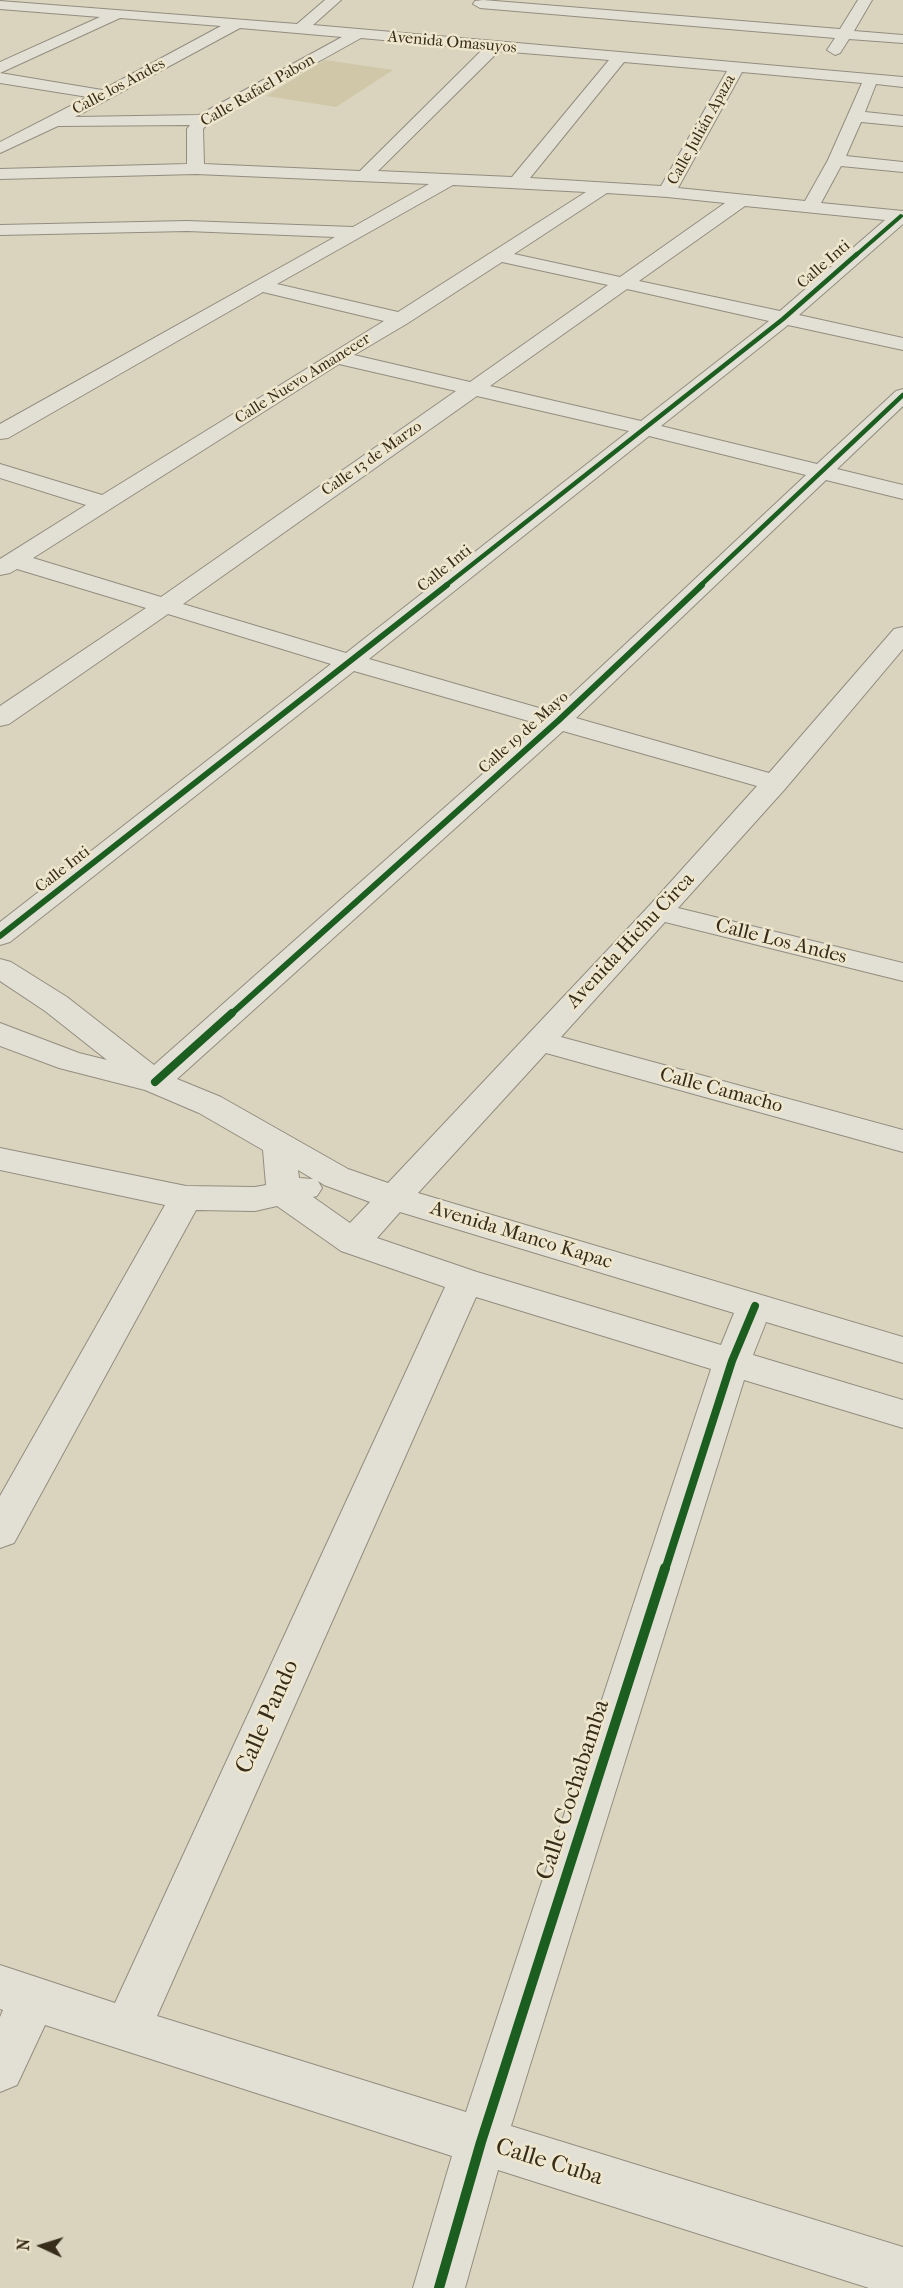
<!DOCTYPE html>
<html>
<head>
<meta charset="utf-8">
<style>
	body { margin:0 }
	#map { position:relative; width:903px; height:2288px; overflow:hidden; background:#dad4be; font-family:"IM FELL French Canon",serif }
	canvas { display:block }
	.north { position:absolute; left:12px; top:2216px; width:60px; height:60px; -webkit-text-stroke:4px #efe7cd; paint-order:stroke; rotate:274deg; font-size:16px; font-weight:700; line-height:24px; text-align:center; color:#372b19 }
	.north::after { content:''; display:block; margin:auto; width:21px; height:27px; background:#372b19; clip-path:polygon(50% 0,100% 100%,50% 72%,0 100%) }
</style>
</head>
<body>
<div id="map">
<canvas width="903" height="2288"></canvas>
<div class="north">N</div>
</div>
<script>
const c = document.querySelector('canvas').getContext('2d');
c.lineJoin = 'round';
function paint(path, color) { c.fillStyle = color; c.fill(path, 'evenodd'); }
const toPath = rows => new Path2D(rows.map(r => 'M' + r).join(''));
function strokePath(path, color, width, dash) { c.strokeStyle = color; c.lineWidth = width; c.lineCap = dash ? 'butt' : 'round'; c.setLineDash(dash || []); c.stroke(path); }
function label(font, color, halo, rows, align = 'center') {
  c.font = font + ' "IM FELL French Canon",serif'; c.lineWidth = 5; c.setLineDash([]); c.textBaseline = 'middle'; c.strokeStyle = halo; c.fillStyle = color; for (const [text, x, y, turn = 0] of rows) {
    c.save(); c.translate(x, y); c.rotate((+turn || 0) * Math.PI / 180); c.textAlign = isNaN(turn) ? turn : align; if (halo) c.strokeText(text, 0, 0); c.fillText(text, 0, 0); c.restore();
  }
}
paint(toPath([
	[325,60,393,70,336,107,266,96]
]), '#d0c7a9');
const street = toPath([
	[325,0,341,0,313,25,903,77,903,87,876,84,865,112,903,116,903,126,861,122,846,156,903,162,903,172,841,166,821,203,903,211,903,224,799,315,903,338,903,350,788,325,661,426,817,464,896,391,903,389,903,406,837,469,903,485,903,499,826,480,576,718,769,773,894,629,903,627,903,649,785,789,678,908,903,963,903,981,665,922,561,1037,903,1130,903,1152,546,1053,418,1193,903,1337,903,1363,766,1322,753,1355,903,1400,903,1428,744,1380,511,2126,903,2247,903,2288,869,2288,498,2170,465,2288,413,2288,452,2156,45,2025,17,2085,0,2092,0,2017,3,2010,0,2009,0,1965,115,2003,445,1287,341,1251,277,1206,255,1211,196,1210,14,1543,0,1548,0,1496,165,1205,0,1170,0,1148,186,1186,255,1187,266,1185,263,1150,199,1113,145,1090,59,1068,0,1046,0,1023,79,1053,107,1060,45,1011,0,981,0,959,11,962,67,997,154,1065,539,724,354,671,10,942,0,945,0,922,331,664,168,614,9,724,0,726,0,706,146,608,17,569,10,573,0,575,0,559,86,505,0,478,0,464,102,495,384,321,263,292,8,438,0,439,0,424,335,237,187,231,0,235,0,225,187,221,353,227,429,184,196,174,0,179,0,169,187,164,187,129,190,125,58,126,0,153,0,142,88,97,0,83,0,73,102,90,221,26,120,18,0,73,0,62,100,17,0,9,0,1,297,24,325,0],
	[240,28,342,37,199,115,75,117,240,28],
	[361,38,483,49,360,171,204,164,203,129,208,123,361,38],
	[499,51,609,60,512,177,378,171,499,51],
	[624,62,727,71,661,186,530,178,624,62],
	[742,72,862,83,828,160,805,201,678,188,742,72],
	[453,185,586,192,398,312,277,284,453,185],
	[607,193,667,197,725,203,620,277,514,254,607,193],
	[745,206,885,220,780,311,639,281,745,206],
	[502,262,608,285,470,382,354,355,408,323,502,262],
	[627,289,769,321,641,421,490,386,627,289],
	[339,364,456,391,161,597,33,558,339,364],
	[477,396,629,431,346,653,183,604,477,396],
	[649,436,806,475,553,712,369,659,649,436],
	[563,731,757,786,649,906,388,1183,348,1169,221,1097,177,1079,563,731],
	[298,1170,313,1179,299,1178,298,1170],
	[318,1181,324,1185,370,1202,350,1223,313,1197,317,1196,322,1188,318,1181],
	[400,1212,734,1313,721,1345,477,1272,377,1238,400,1212],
	[476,1297,711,1369,466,2112,157,2016,476,1297],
	[483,0,840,29,858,0,872,0,854,31,903,35,903,43,849,39,840,53,835,55,827,50,835,38,480,8,473,4,475,1,483,0]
]);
strokePath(street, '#928d7f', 2);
paint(street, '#e2dfd4');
strokePath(toPath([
	[855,256,901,216]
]), '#1b5e20', 4);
strokePath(toPath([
	[445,586,783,319,857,254],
	[700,586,903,395]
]), '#1b5e20', 4.5);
strokePath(toPath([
	[0,936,447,585],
	[230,1015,559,720,702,585]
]), '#1b5e20', 6);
strokePath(toPath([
	[155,1082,232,1013],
	[665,1570,732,1361,755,1306]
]), '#1b5e20', 8);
strokePath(toPath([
	[439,2288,481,2142,665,1568]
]), '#1b5e20', 10);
label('16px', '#372b19', '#efe7cd', [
	["Avenida Omasuyos",452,43,5],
	["Calle los Andes",119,87,-28],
	["Calle Rafael Pabon",258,91,-30],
	["Calle Julián Apaza",702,130,-61],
	["Calle Inti",824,265,-41],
	["Calle Nuevo Amanecer",303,379,-32],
	["Calle 13 de Marzo",372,459,-35],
	["Calle Inti",445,569,-39],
	["Calle 19 de Mayo",524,733,-42],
	["Calle Inti",63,870,-38]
]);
label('20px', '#372b19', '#efe7cd', [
	["Avenida Hichu Circa",631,941,-47],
	["Calle Los Andes",781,942,14],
	["Calle Camacho",721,1091,15],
	["Avenida Manco Kapac",521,1236,17]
]);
label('24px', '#372b19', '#efe7cd', [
	["Calle Pando",268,1717,-66],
	["Calle Cochabamba",574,1790,-72],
	["Calle Cuba",549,2163,17]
]);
</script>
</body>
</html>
